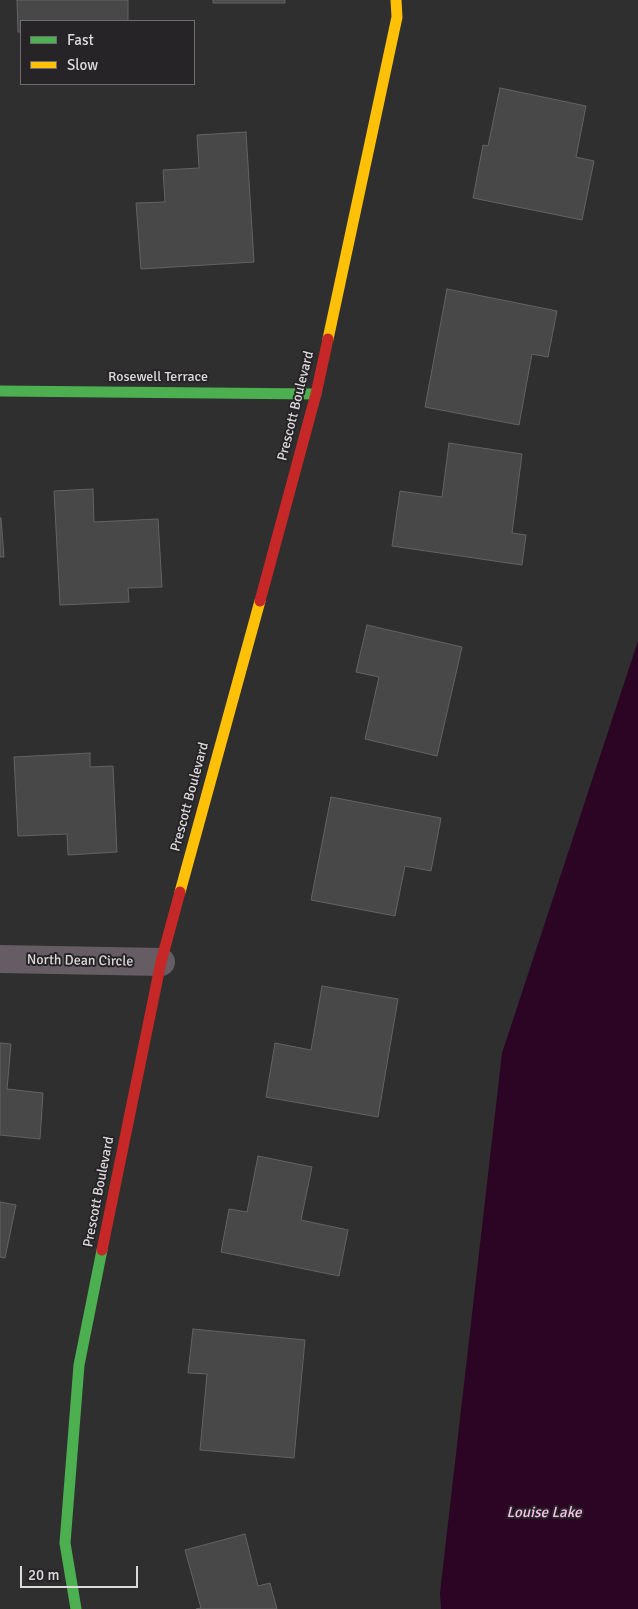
<!DOCTYPE html>
<html>
<head>
<meta charset="utf-8">
<style>
	body { margin:0 }
	#map { position:relative; width:638px; height:1609px; overflow:hidden; background:#2f2f2f; font-family:Signika,sans-serif }
	canvas { display:block }
	.legend { position:absolute; left:20px; top:20px; width:175px; height:65px; box-sizing:border-box; background:#262426; border:1px solid #6f6d6e; margin:0; padding:6px 9px; list-style:none; font-size:15px; color:#dcdadb }
	.legend li { display:flex; align-items:center; gap:10px; height:25px }
	.legend b { width:25px; border:1px solid #6f6d6e }
	.scale { position:absolute; left:20px; top:1566px; width:118px; height:22px; box-sizing:border-box; border:2px solid #dcdadb; border-top:0; padding-left:6px; font-size:15px; line-height:18px; white-space:nowrap; color:#dcdadb; -webkit-text-stroke:4px #262426; paint-order:stroke }
</style>
</head>
<body>
<div id="map">
<canvas width="638" height="1609"></canvas>
<ul class="legend">
<li><b style="height:6px;background:#4caf50"></b>Fast</li>
<li><b style="height:6px;background:#ffc107"></b>Slow</li>
</ul>
<div class="scale">20 m</div>
</div>
<script>
const c = document.querySelector('canvas').getContext('2d');
c.lineJoin = 'round';
function paint(path, color) { c.fillStyle = color; c.fill(path, 'evenodd'); }
const toPath = rows => new Path2D(rows.map(r => 'M' + r).join(''));
function strokePath(path, color, width, dash) { c.strokeStyle = color; c.lineWidth = width; c.lineCap = dash ? 'butt' : 'round'; c.setLineDash(dash || []); c.stroke(path); }
function label(font, color, halo, rows, align = 'center') {
  c.font = font + ' Signika,sans-serif'; c.lineWidth = 4; c.setLineDash([]); c.textBaseline = 'middle'; c.strokeStyle = halo; c.fillStyle = color; for (const [text, x, y, turn = 0] of rows) {
    c.save(); c.translate(x, y); c.rotate((+turn || 0) * Math.PI / 180); c.textAlign = isNaN(turn) ? turn : align; if (halo) c.strokeText(text, 0, 0); c.fillText(text, 0, 0); c.restore();
  }
}
paint(toPath([
	[638,641,638,1609,441,1609,440,1593,502,1053]
]), '#2c0424');
const building = toPath([
	[17,0,128,0,128,21,21,21,21,32,18,32,17,0],
	[213,0,285,0,285,3,213,3,213,0],
	[500,88,586,106,576,157,594,161,582,220,473,198,483,145,488,146,500,88],
	[246,132,254,262,141,269,136,203,165,202,163,170,199,168,197,135,246,132],
	[447,289,557,311,548,357,532,354,519,425,425,407,447,289],
	[449,443,522,454,512,533,526,535,522,565,392,546,400,491,442,497,449,443],
	[93,489,94,522,158,519,162,587,128,588,129,602,60,605,54,491,93,489],
	[0,518,1,518,4,557,0,557,0,518],
	[367,625,462,647,437,756,365,739,379,677,356,672,367,625],
	[90,753,90,767,113,766,117,852,68,855,67,834,18,836,14,757,90,753],
	[331,797,441,818,431,871,405,866,395,916,311,900,331,797],
	[322,986,398,999,378,1117,266,1097,275,1043,311,1050,322,986],
	[0,1043,11,1044,7,1089,43,1093,40,1139,0,1135,0,1043],
	[258,1156,312,1167,301,1220,348,1230,339,1276,221,1252,229,1209,247,1212,258,1156],
	[0,1202,16,1205,5,1258,0,1257,0,1202],
	[193,1329,305,1340,294,1458,200,1450,207,1374,188,1373,193,1329],
	[245,1534,258,1586,270,1583,277,1609,196,1609,201,1608,185,1550,245,1534]
]);
paint(building, '#494849');
strokePath(building, '#646364', 1);
strokePath(toPath([
	[0,959,161,962]
]), '#655d63', 28);
strokePath(toPath([
	[0,391,316,394],
	[76,1609,65,1543,79,1365,102,1250]
]), '#4caf50', 11);
strokePath(toPath([
	[328,339,397,17,396,0],
	[180,892,260,601]
]), '#ffc107', 11);
strokePath(toPath([
	[260,601,316,394,328,339],
	[102,1250,161,962,180,892]
]), '#c62828', 11);
label('14px', '#dcdadb', '#262426', [
	["Rosewell Terrace",158,377],
	["Prescott Boulevard",296,406,-76],
	["Prescott Boulevard",190,797,-75],
	["North Dean Circle",80,961,1],
	["Prescott Boulevard",99,1192,-79]
]);
label('italic 15px', '#fac0e9', '#262426', [
	["Louise Lake",544,1513]
]);
</script>
</body>
</html>
